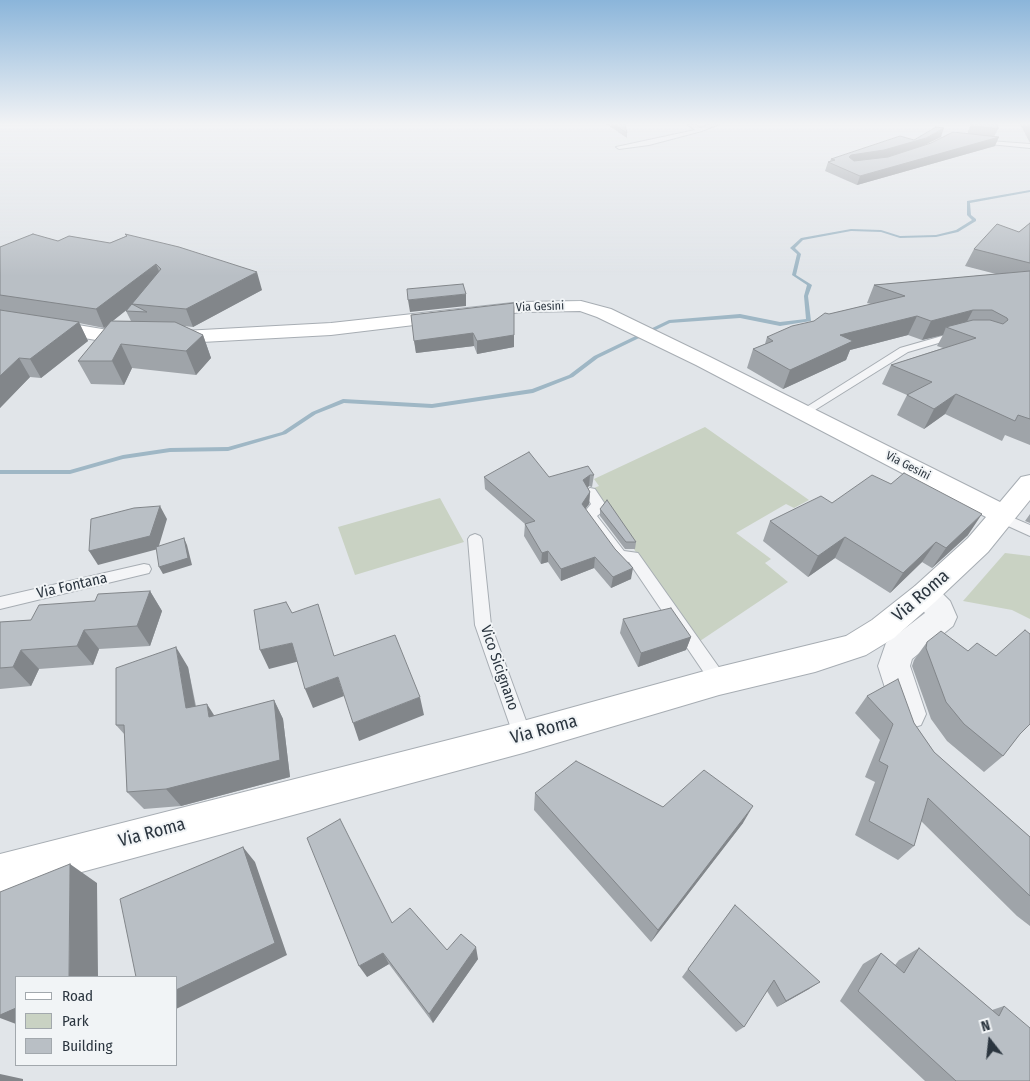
<!DOCTYPE html>
<html>
<head>
<meta charset="utf-8">
<style>
	body { margin:0 }
	#map { position:relative; width:1030px; height:1081px; overflow:hidden; background:#e1e5e9; font-family:"Fira Sans Condensed",sans-serif }
	canvas { display:block }
	.legend { position:absolute; left:15px; top:976px; width:162px; height:90px; box-sizing:border-box; background:#f1f4f6; border:1px solid #a2a8ad; margin:0; padding:6px 9px; list-style:none; font-size:15px; color:#2b353f }
	.legend li { display:flex; align-items:center; gap:10px; height:25px }
	.legend b { width:25px; border:1px solid #a2a8ad }
	.north { position:absolute; left:965px; top:1016px; width:50px; height:50px; -webkit-text-stroke:4px #f1f4f6; paint-order:stroke; rotate:344deg; font-size:14px; font-weight:700; line-height:20px; text-align:center; color:#2b353f }
	.north::after { content:''; display:block; margin:auto; width:18px; height:22px; background:#2b353f; clip-path:polygon(50% 0,100% 100%,50% 72%,0 100%) }
</style>
</head>
<body>
<div id="map">
<canvas width="1030" height="1081"></canvas>
<ul class="legend">
<li><b style="height:6px;background:#fff"></b>Road</li>
<li><b style="height:14px;background:#c9d2c3"></b>Park</li>
<li><b style="height:14px;background:#b9bfc5"></b>Building</li>
</ul>
<div class="north">N</div>
</div>
<script>
const c = document.querySelector('canvas').getContext('2d');
c.lineJoin = 'round';
function paint(path, color) { c.fillStyle = color; c.fill(path, 'evenodd'); }
const toPath = rows => new Path2D(rows.map(r => 'M' + r).join(''));
function strokePath(path, color, width, dash) { c.strokeStyle = color; c.lineWidth = width; c.lineCap = dash ? 'butt' : 'round'; c.setLineDash(dash || []); c.stroke(path); }
function label(font, color, halo, rows, align = 'center') {
  c.font = font + ' "Fira Sans Condensed",sans-serif'; c.lineWidth = 4; c.setLineDash([]); c.textBaseline = 'middle'; c.strokeStyle = halo; c.fillStyle = color; for (const [text, x, y, turn = 0] of rows) {
    c.save(); c.translate(x, y); c.rotate((+turn || 0) * Math.PI / 180); c.textAlign = isNaN(turn) ? turn : align; if (halo) c.strokeText(text, 0, 0); c.fillText(text, 0, 0); c.restore();
  }
}
paint(toPath([
	[705,427,809,500,794,508,786,504,736,533,771,559,765,563,788,582,700,641,690,635,594,488,599,486,594,479],
	[440,498,464,542,355,575,338,527],
	[1005,553,1030,556,1030,619,1012,610,963,601]
]), '#c9d2c3');
paint(toPath([
	[1030,190,1030,192,970,203,971,215,976,219,976,221,958,232,936,237,900,238,881,232,851,231,803,240,795,248,801,254,796,275,812,285,808,296,811,321,780,326,740,318,670,323,598,358,573,377,533,393,432,408,344,403,316,414,286,434,228,451,170,452,123,459,70,474,0,474,0,470,70,470,123,455,170,448,228,447,282,432,312,412,343,399,432,404,532,389,569,375,594,356,669,320,740,314,780,322,806,319,804,296,807,285,792,275,797,254,790,248,801,238,851,229,881,230,900,236,936,235,956,230,972,220,967,215,967,201,1030,190]
]), '#9fb7c5');
const lane = toPath([
	[694,124,700,128,710,124,719,124,702,131,649,145,619,149,616,147,695,130,688,125,694,124],
	[977,140,1030,144,1030,148,979,143,977,140],
	[956,332,959,333,959,337,908,352,807,415,799,415,797,413,900,348,956,332],
	[590,488,595,489,605,504,602,512,597,516,624,551,638,553,725,676,727,681,725,686,719,688,713,686,629,562,615,560,584,518,582,515,591,504,584,492,590,488],
	[1002,513,1030,525,1030,536,997,521,995,518,997,515,1002,513],
	[475,534,480,536,482,539,491,625,532,737,529,743,523,745,517,743,514,737,475,625,468,539,470,536,475,534],
	[144,564,149,565,151,569,149,573,0,609,0,597,144,564]
]);
const street = toPath([
	[925,583,935,586,950,601,957,617,953,626,912,659,910,666,926,714,921,725,909,729,897,725,878,666,886,643,925,613,910,594,915,586,925,583]
]);
const secondary = toPath([
	[581,301,611,309,710,357,1000,502,1021,477,1030,475,1030,500,988,552,935,602,894,638,866,655,815,672,719,695,523,753,0,894,0,854,523,721,719,667,846,636,872,620,915,586,968,538,986,517,696,365,597,317,580,311,522,312,331,335,165,344,108,342,0,324,0,312,108,330,165,332,331,323,522,302,581,301]
]);
strokePath(lane, '#a7adb3', 2);
strokePath(street, '#a7adb3', 2);
strokePath(secondary, '#a7adb3', 2);
paint(lane, '#f4f5f7');
paint(street, '#f4f5f7');
paint(secondary, '#fff');
paint(toPath([
	[606,124,625,124,627,133,627,138],
	[971,124,997,124,998,129,994,137,995,146,857,185,825,171,828,162,830,161,831,159,914,140,941,137,925,145,968,134,968,131],
	[1020,124,1030,124,1030,143],
	[1030,223,1030,445,1005,435,1002,441,945,414,924,429,897,415,907,395,882,384,891,365,943,348,937,346,943,335,922,340,908,335,850,350,846,360,783,389,747,368,753,349,765,344,767,337,814,321,829,314,871,304,867,303,874,285,996,274,965,266,974,249,1019,232],
	[125,234,262,290,193,327,184,326,203,335,211,358,196,375,132,368,124,385,91,384,78,361,109,324,104,328,79,323,88,341,41,378,30,377,0,408,0,247,58,241,110,243,126,236],
	[127,309,126,311,131,321,112,321],
	[514,303,514,347,477,354,474,346,416,353,411,315],
	[594,475,592,487,589,486,587,488,590,492,589,504,585,509,631,579,611,588,594,568,561,581,548,562,541,564,524,536,525,524,485,489,484,477,549,477],
	[832,503,968,535,932,568,922,562,890,593,835,558,808,577,763,541,770,521],
	[600,509,636,542,635,549,625,549,600,516],
	[1030,514,1030,523,1025,521],
	[150,591,162,611,150,646,99,649,93,665,39,669,31,686,0,689,0,622,31,620,95,601],
	[623,619,691,637,686,650,638,667,620,633],
	[927,642,1020,734,1003,756,984,772,947,741,931,719,912,666,914,660],
	[188,667,196,706,215,716,274,700,283,719,290,777,181,806,144,809,127,792,125,735,116,725],
	[867,696,914,723,934,752,1030,837,1030,926,1017,916,921,821,914,846,898,860,855,835,875,782,865,777,880,740,855,713],
	[535,793,663,807,743,823,651,942,534,810],
	[735,905,809,989,777,1007,767,991,744,1027,736,1032,682,977],
	[392,923,447,950,478,959,433,1023,389,964,367,977],
	[919,948,992,1010,1004,1006,1030,1081,925,1081,840,1001,863,964,881,953,895,965,899,960]
]), '#9fa4a9');
paint(toPath([
	[944,128,941,137,922,146,881,159,848,164,849,157,851,155,926,138],
	[999,137,995,146,857,185,860,176],
	[156,264,163,281,104,328,96,309],
	[257,272,262,290,193,327,186,309],
	[466,294,466,306,410,312,408,300],
	[973,310,963,329,946,327,943,335,922,340,931,321],
	[917,316,908,335,850,350,846,360,783,389,790,370,840,335],
	[79,322,88,341,41,378,30,359],
	[473,333,474,346,416,353,414,341],
	[203,335,211,358,196,375,186,351],
	[514,335,514,347,477,354,477,341],
	[121,344,132,368,124,385,112,361],
	[19,358,30,377,0,408,0,376],
	[956,394,945,414,924,429,934,409],
	[590,475,589,486,582,492,583,480],
	[590,492,589,504,580,516,582,504],
	[160,506,167,519,158,549,98,565,89,551],
	[982,514,968,535,932,568,946,548],
	[845,537,835,558,808,577,818,556],
	[184,538,187,545,192,565,163,574,159,567],
	[936,542,922,562,890,593,903,573],
	[548,551,548,562,541,564,542,553],
	[595,557,594,568,561,581,561,569],
	[633,568,631,579,611,588,613,577],
	[150,591,162,611,150,646,137,626],
	[84,630,99,649,93,665,77,646],
	[691,637,686,650,638,667,641,653],
	[292,643,300,661,269,669,260,650],
	[176,647,188,667,199,727,186,708],
	[21,650,39,669,31,686,13,667],
	[338,677,344,696,313,708,305,689],
	[420,697,424,715,359,741,353,723],
	[274,700,283,719,290,777,181,806,166,789],
	[207,704,219,723,209,717],
	[753,806,743,823,651,942,658,930],
	[243,847,255,862,287,955,176,1009,176,990],
	[70,864,97,883,98,977,69,977],
	[476,947,478,959,433,1023,429,1014],
	[383,953,389,964,367,977,359,966],
	[820,982,809,989,777,1007,786,1001],
	[16,997,16,1024,0,1018,0,1015],
	[0,1074,23,1079,23,1081,0,1081]
]), '#82868a');
const building = toPath([
	[613,124,625,124,627,133,613,124],
	[972,124,997,124,998,129,973,126,972,124],
	[936,127,944,128,926,138,884,150,851,155,849,157,854,161,888,157,931,143,953,132,999,137,860,176,828,162,835,160,831,159,900,136,914,140,936,127],
	[1030,223,1030,263,974,249,997,224,1019,232,1030,223],
	[33,234,58,241,69,236,110,243,127,236,125,234,179,247,257,272,186,309,132,304,147,312,126,311,161,269,156,264,96,309,0,295,0,247,33,234],
	[1030,271,1030,419,1018,415,1015,421,956,394,934,409,907,395,932,382,891,365,976,338,946,327,973,320,990,320,1003,324,1008,320,1007,318,992,310,973,310,931,321,917,316,840,335,853,341,790,370,753,349,773,341,767,337,792,326,814,321,825,313,829,314,905,296,874,285,1030,271],
	[463,284,466,294,408,300,407,289,463,284],
	[514,303,514,335,477,341,473,333,414,341,411,315,514,303],
	[0,310,79,322,30,359,19,358,0,376,0,310],
	[111,321,175,322,203,335,186,351,121,344,112,361,78,361,111,321],
	[529,452,549,477,588,466,594,475,590,475,583,480,590,492,582,504,615,549,633,568,613,577,595,557,561,569,548,551,542,553,525,524,535,521,484,477,529,452],
	[904,473,982,514,946,548,936,542,903,573,845,537,818,556,770,521,821,496,832,503,872,475,891,484,904,473],
	[607,500,636,542,626,542,600,509,607,500],
	[160,506,150,536,89,551,91,519,134,508,160,506],
	[184,538,188,558,159,567,156,547,184,538],
	[150,591,137,626,84,630,77,646,21,650,13,667,0,668,0,622,31,620,39,605,95,601,98,594,150,591],
	[286,602,292,613,318,604,334,656,395,635,420,697,353,723,338,677,305,689,292,643,260,650,254,610,286,602],
	[671,608,691,637,641,653,623,619,671,608],
	[1025,630,1030,634,1030,724,1020,734,1003,756,964,724,946,702,926,648,927,642,941,631,968,651,977,643,996,656,1025,630],
	[176,647,186,708,207,704,209,717,274,700,280,760,166,789,127,792,124,725,116,725,116,668,176,647],
	[898,679,914,723,934,752,1030,837,1030,896,928,798,914,846,869,821,888,766,879,761,893,724,867,696,898,679],
	[576,761,663,807,704,770,753,806,658,930,535,793,576,761],
	[340,819,392,923,410,908,447,950,461,934,476,947,429,1014,383,953,359,966,307,838,340,819],
	[243,847,275,943,176,990,176,977,136,977,120,899,243,847],
	[70,864,69,977,16,977,16,1008,0,1015,0,892,70,864],
	[735,905,820,982,786,1001,774,980,744,1027,688,969,735,905],
	[919,948,999,1016,1004,1006,1030,1028,1030,1081,956,1081,858,991,881,953,904,973,919,948]
]);
paint(building, '#b9bfc5');
strokePath(building, '#82868a', 1);
const sky = c.createLinearGradient(0, 0, 0, 276);
sky.addColorStop(0, '#8bb5da');
sky.addColorStop(0.45, '#f2f3f5');
sky.addColorStop(1, '#f2f3f500');
c.fillStyle = sky;
c.fillRect(0, 0, 1030, 276);
label('12px', '#2b353f', '#f1f4f6', [
	["Via Gesini",540,307,-2],
	["Via Gesini",908,466,27]
]);
label('15px', '#2b353f', '#f1f4f6', [
	["Via Fontana",72,586,-13],
	["Vico Sicignano",499,668,71]
]);
label('18px', '#2b353f', '#f1f4f6', [
	["Via Roma",921,596,-41],
	["Via Roma",544,730,-15],
	["Via Roma",152,833,-15]
]);
</script>
</body>
</html>
